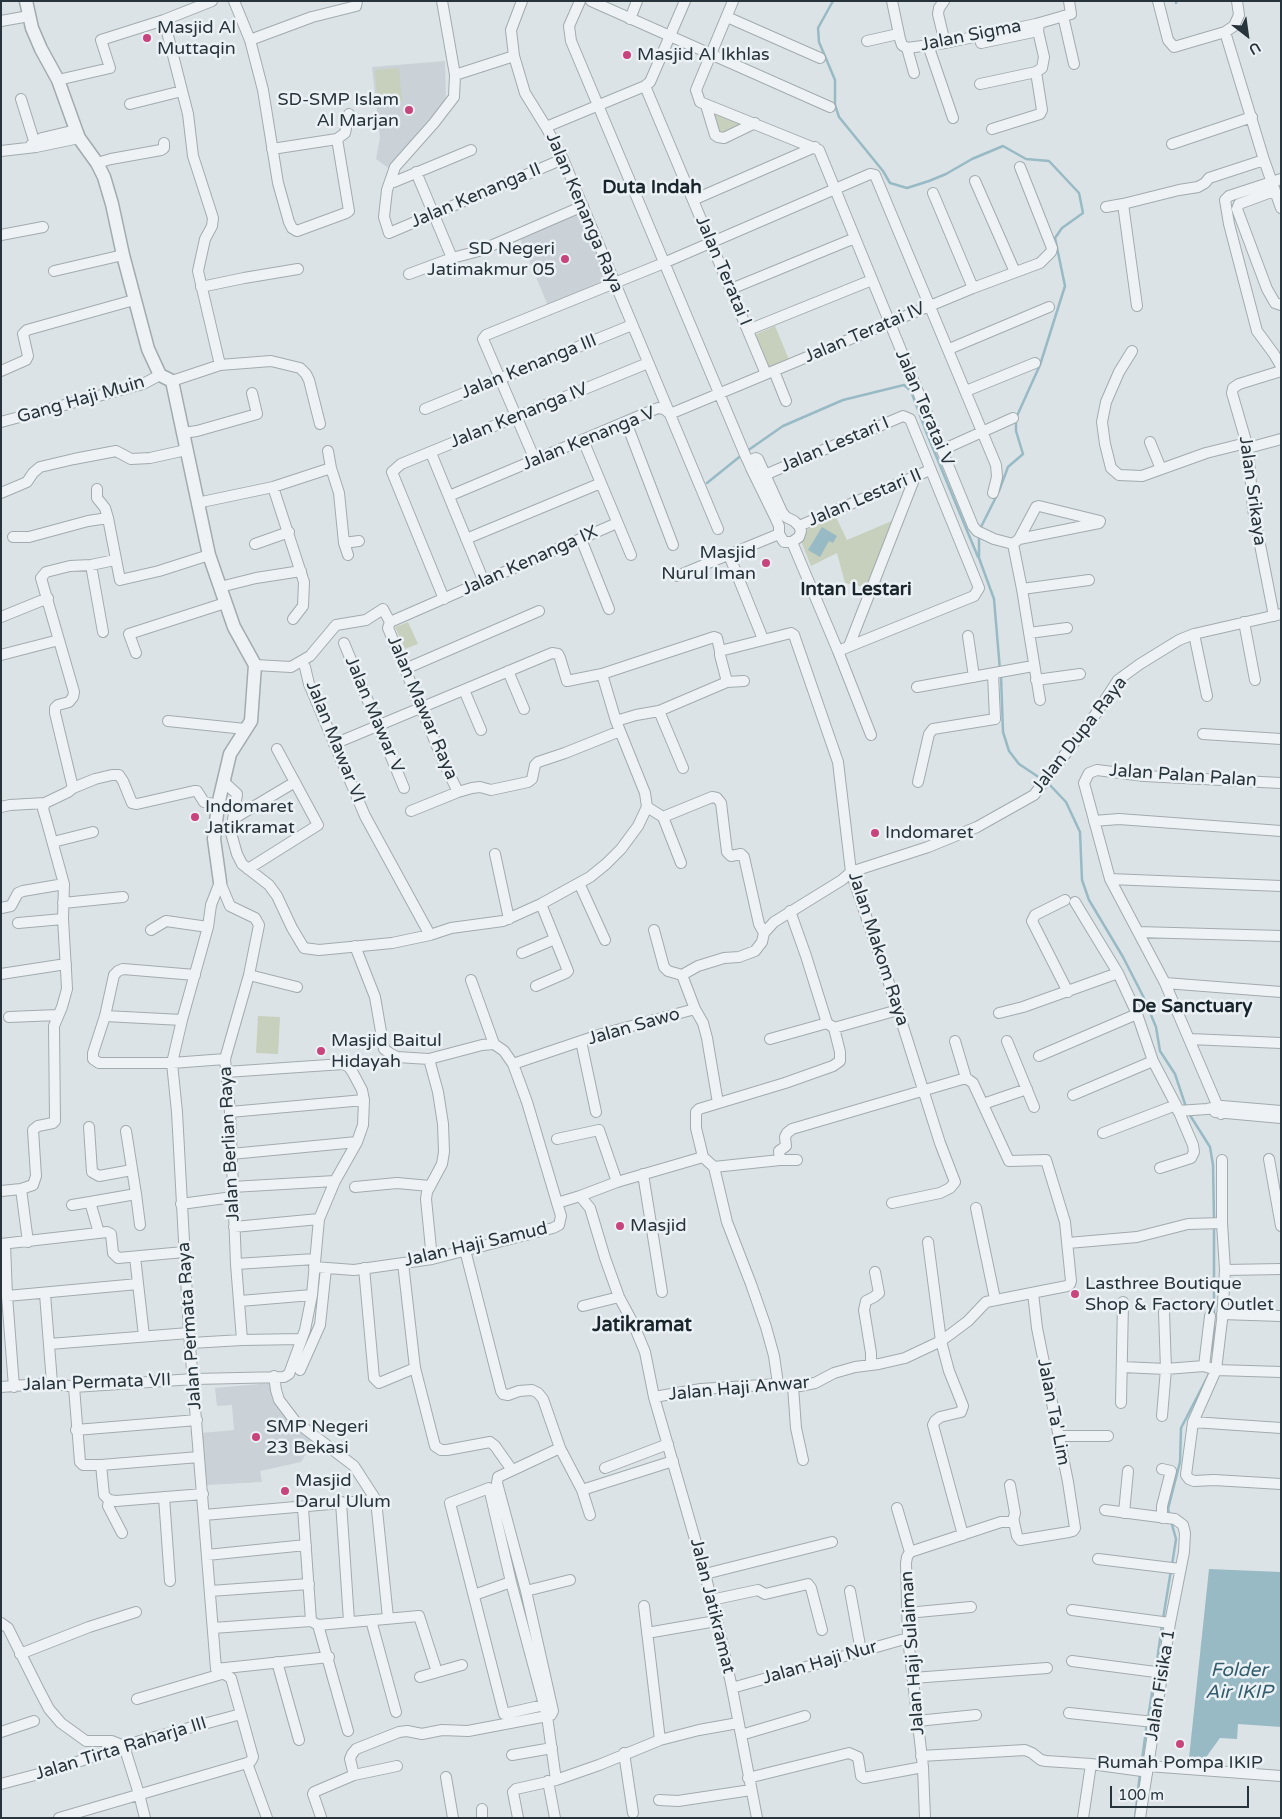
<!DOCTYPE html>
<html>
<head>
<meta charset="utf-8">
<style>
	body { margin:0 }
	#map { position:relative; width:1282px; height:1819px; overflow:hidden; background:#dce3e6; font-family:"Varela Round",sans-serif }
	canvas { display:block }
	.frame { position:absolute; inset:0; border:2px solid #27343b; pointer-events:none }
	.north { position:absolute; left:1222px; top:10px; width:50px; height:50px; -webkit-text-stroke:4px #ebf1f4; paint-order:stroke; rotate:150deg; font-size:14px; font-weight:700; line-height:20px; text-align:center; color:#27343b }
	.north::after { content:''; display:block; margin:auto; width:18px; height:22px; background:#27343b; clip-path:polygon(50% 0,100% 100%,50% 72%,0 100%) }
	.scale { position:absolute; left:1110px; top:1786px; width:139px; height:22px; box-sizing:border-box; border:2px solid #27343b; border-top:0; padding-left:6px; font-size:15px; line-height:18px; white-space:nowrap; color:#27343b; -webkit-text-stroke:4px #ebf1f4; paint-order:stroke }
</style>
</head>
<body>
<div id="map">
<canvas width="1282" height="1819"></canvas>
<div class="frame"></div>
<div class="north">U</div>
<div class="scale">100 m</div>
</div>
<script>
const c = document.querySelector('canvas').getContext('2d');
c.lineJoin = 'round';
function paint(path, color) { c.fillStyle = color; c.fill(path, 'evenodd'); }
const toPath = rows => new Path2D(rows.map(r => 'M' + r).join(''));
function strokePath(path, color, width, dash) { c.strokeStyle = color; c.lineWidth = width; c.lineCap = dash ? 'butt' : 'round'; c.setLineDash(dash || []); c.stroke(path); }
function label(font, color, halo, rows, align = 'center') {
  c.font = font + ' "Varela Round",sans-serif'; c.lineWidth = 5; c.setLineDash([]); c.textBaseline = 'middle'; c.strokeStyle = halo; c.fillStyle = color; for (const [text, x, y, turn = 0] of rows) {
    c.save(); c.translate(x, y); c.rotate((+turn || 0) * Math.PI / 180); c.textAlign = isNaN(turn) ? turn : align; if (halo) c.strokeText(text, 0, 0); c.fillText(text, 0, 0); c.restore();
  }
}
paint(toPath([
	[445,61,446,103,391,170,376,159,380,138,372,67],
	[583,212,611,280,548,306,520,238],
	[270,1383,273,1401,314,1441,301,1462,260,1471,262,1482,206,1485,201,1433,234,1430,232,1405,217,1406,215,1388]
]), '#cad2d7');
paint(toPath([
	[399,68,402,101,378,104,375,70],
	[708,108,748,123,719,136],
	[775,326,790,362,769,371,754,335],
	[836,517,847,540,894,520,869,588,845,583,837,553,811,566,801,541,808,529],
	[408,622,418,644,405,649,395,627],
	[258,1016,280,1017,278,1054,256,1053]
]), '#c7cfbd');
paint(toPath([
	[822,527,837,536,833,543,829,541,820,557,808,550],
	[1209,1569,1281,1572,1281,1727,1238,1724,1237,1739,1220,1738,1204,1760,1189,1758]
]), '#98bac5');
strokePath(toPath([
	[833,1,818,28,819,42,835,80,835,105,839,117,883,171,890,183,907,188,929,181,946,174,972,159,1003,146,1026,159,1049,161,1079,193,1083,213,1062,228,1055,238,1065,286,1040,365,1016,418,1016,431,1023,454,1008,467,999,491,980,529],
	[1176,3,1177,1],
	[747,451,783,426,843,400,904,385,911,391,927,434,978,557],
	[707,483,743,454],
	[979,536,979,558,994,599,1000,670],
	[1001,676,1003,732,1009,751,1019,764,1043,780],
	[1048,783,1066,802,1080,832,1082,880,1089,900,1123,957,1143,996,1156,1027,1160,1051,1175,1074,1186,1107],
	[1188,1112,1210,1147,1213,1165,1214,1220],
	[1214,1226,1214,1315],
	[1213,1353,1214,1321],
	[1170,1516,1168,1509,1180,1462,1181,1428,1210,1372],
	[1171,1521,1176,1539,1172,1565],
	[1163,1619,1171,1570],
	[1156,1668,1162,1625],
	[1148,1718,1155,1674],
	[1141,1767,1147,1723],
	[1135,1818,1140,1773]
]), '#98bac5', 2.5);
const minor = toPath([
	[234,1,250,40,263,90,278,183,289,222,292,228,297,231,346,213,349,211,337,139],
	[442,1,455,75,454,97,434,123,395,167,387,190,384,217,389,233,563,159],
	[522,1,511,30,514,56,525,93,546,127,563,159,718,529],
	[580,1,569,26,571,41,743,450,746,457,748,461,751,468,774,515,779,526,779,534,784,542,792,542,799,537,801,531,799,526,794,521,786,517,782,512,758,459,756,458,748,461],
	[591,1,830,107],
	[733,1,696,90,700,102,819,150,973,526,977,531,994,539,1013,544],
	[892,1,900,39,902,45,907,48,945,43,1036,24,1071,14,1069,1],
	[944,1,939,8,938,14,945,43],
	[1158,1,1168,40,1174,47,1225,32,1234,26,1239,15,1237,1],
	[1063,16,1074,64],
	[727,17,820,58],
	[630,19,637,1],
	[164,20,188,114,193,156,213,218,212,226,205,239,198,271,220,365],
	[1,21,29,16],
	[1225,32,1264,160,1281,208],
	[250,40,312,17,356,6,357,1],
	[867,41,898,34],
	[981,43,1038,31],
	[928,45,953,118],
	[907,48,914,73],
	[455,75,514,56],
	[58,80,110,68,101,40,164,20,212,1],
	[980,84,1036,72,1042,68,1044,57,1038,31,1039,24,1036,24],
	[645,86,766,374],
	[21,99,36,147],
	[130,104,182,91],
	[706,105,715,135,718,137,724,138,755,123],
	[546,127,645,86,650,82,685,1],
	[992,129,1040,114,1042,110,1036,72],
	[1172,144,1252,117],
	[31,145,42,138,76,130],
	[272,149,337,139,345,133,349,114],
	[1,151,36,147,79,138],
	[97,163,111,159,161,150,164,148,164,143],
	[416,172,452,258],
	[1281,179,1229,196,1225,200,1229,224,1257,331,1274,354,1281,366],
	[975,181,1015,272],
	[394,182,471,150],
	[1274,191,1239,204,1237,209,1267,289,1275,303,1281,305],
	[933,193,973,288],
	[693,200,815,147],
	[1106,207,1123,204],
	[1,235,43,227],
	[54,271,123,255],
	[409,274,452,258,479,251,583,206],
	[201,287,244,278,298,269],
	[731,289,855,238],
	[1137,306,1123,204,1179,190,1198,187,1205,183,1209,178,1264,160],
	[748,330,872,280],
	[949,349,1049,307],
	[1132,351,1119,372,1106,402,1102,422,1105,444,1111,468,1119,475,1142,476,1206,453,1246,443],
	[1,371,26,360,28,356,23,334,27,330,134,300],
	[774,371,786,401],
	[172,381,220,365,271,361,300,368,306,374,309,380,320,424],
	[966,391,1035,363],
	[425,409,632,325],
	[670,414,973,288,1040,263,1051,252,1052,248,1020,167],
	[1,422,143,384,160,375],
	[626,422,673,545],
	[183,433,197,431,257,414,252,393],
	[583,440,631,555],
	[1150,442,1161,469],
	[1248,448,1281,439],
	[942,450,1013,418],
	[328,451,331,468],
	[431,453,484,582],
	[535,460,483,339,486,335,659,265,870,174,875,175,996,465,997,477,993,493],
	[760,477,903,416,910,419,979,588,974,596,838,651],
	[273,487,304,582,303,606,293,619],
	[97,489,97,498,105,508,108,518],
	[1,493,27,482,33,473,40,467,74,459,116,451,131,459,150,458,186,450],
	[449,496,658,408,664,409,670,414],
	[197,503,273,487,331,468,339,493,344,543,348,555],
	[799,526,930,470],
	[13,537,29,537,88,521,108,518,120,580,159,571,209,555],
	[466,539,601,483],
	[581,539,609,609],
	[1019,539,1099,523,1100,521],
	[792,542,838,651,871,735],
	[344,543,359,541],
	[255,544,289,532],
	[1013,544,1022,589,1040,700],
	[1013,544,1019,539,1036,507,1039,506,1100,521],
	[729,555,763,639],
	[91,565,103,632],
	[677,576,779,534],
	[220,587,256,578,301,571],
	[1022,589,1089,580],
	[444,599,392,472,401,464,648,363],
	[1274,616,1253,509,1248,448,1232,393,1233,388,1239,384,1281,371],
	[1,617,48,598],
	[390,622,617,523],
	[1244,622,1255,680],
	[1029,633,1067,628],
	[1194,634,1207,696],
	[968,636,974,677],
	[344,643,404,788],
	[849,646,915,477],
	[136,653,129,634,225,603],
	[1,655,59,640],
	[255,665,291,667,310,656,336,625,366,620,383,609,390,622,388,628,405,669,444,763,458,792],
	[305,667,309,684,365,816,430,935],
	[405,669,539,611],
	[508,671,524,709],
	[1036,680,1080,674],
	[727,682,744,681],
	[917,687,1033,666],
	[464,690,481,730],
	[659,711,683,768],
	[168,721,245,729],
	[616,721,636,715,659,711,727,682,720,655,720,651,791,633,794,635,838,762,851,872,894,998,940,1143,955,1182,950,1188,940,1193,892,1203],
	[1203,734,1281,739],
	[334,744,552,653,558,654,560,658,567,681,602,674,714,637,717,638,720,651],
	[224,782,237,794,231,833,237,854,242,864,269,885,277,896,292,928,304,948,319,950,392,943,430,935,451,928,503,921,541,904,590,877,606,864,621,849,638,826,647,807,645,793,616,721,602,674],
	[918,782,929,734,933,729,995,719,993,674],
	[73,788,55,713,55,708,58,705,69,702,73,697,74,692,41,578,46,572,70,566,91,565,115,560],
	[1,807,10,805,45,803],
	[647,807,663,817,712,797,717,798,721,803,727,852,731,856,741,854,744,857,759,924,764,933],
	[411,811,458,792,472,788,480,787,491,790,528,782,532,779,535,765,538,762,565,753,620,731],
	[663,817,681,863],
	[233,819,295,782],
	[1094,821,1119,819,1281,831],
	[53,842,93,832],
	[495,854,509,919],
	[248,869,318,825,277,749],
	[1110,879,1281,886],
	[220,882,230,906,255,918,259,925,249,975,225,1059,230,1112,236,1264,242,1340],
	[579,883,605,940],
	[1065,900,1035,915,1032,921,1068,992],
	[1075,902,1118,973,1137,1014,1153,1061,1176,1105,1193,1145,1194,1152,1191,1158,1160,1168],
	[63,903,123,897],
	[1,908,11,906,18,893,23,891,64,884],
	[790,911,806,956,827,1023,834,1028],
	[18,923,63,919],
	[151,930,166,921,208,927],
	[654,930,664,967,668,971,682,975],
	[1138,932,1281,936],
	[522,953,555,939],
	[1,974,66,964],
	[195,975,123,969,118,971,114,975,105,1016,93,1053,93,1059,99,1063,172,1063,225,1059],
	[249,975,297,987],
	[471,980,494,1044],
	[1165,983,1281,992],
	[536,986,566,973,568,971,541,904],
	[695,1009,703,1023,707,1038,718,1103],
	[999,1013,1023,1007,1118,973],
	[105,1016,182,1020],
	[9,1017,58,1015],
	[834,1028,898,1010],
	[770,1039,827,1023],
	[1190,1039,1281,1043],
	[581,1041,596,1112],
	[955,1041,966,1078],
	[1007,1041,1034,1107],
	[1039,1056,1137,1014],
	[429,1059,438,1092,443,1124,444,1152,442,1164,427,1192,426,1199,432,1259],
	[513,1064,602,1034,695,1009,682,975,698,966,724,958,739,957,755,951,762,942,764,933,774,922,842,880,851,872,928,847,977,827,1034,795,1095,715,1118,680,1140,664,1179,640,1194,634,1281,614],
	[1073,1095,1153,1061],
	[983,1104,1027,1089],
	[1178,1111,1207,1109,1222,1106,1281,1111],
	[230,1112,364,1100],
	[1215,1112,1281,1118],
	[1221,1114,1165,983,1110,879,1084,783,1089,773,1097,770,1144,776,1281,783],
	[89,1127,92,1172,99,1176,132,1170],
	[1103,1133,1176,1105],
	[557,1139,599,1130,617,1182],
	[231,1154,357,1142],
	[1269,1159,1281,1226],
	[780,1160,797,1160],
	[1222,1160,1222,1223,1225,1270,1222,1320,1216,1370,1193,1422,1186,1475,1189,1479,1194,1481,1214,1480,1281,1484],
	[643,1174,662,1292],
	[232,1187,335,1181],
	[355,1187,397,1183,430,1186],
	[21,1189,28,1242],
	[1,1191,21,1189,33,1185,36,1176,33,1130,38,1126,53,1123,55,1121,54,1026,62,1007,67,989,66,970,63,919,64,884,46,819,43,809,45,803,68,792,73,788,95,779,112,775,119,775,123,781,132,803,137,804,194,791,197,791,204,802,218,805],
	[136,1194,140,1225],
	[580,1196,617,1182,703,1157],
	[557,1203,580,1196,590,1208,605,1258,619,1297,633,1323,645,1352,654,1397,705,1574,722,1642,732,1688,757,1818],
	[181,1204,233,1197],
	[72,1205,90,1202],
	[976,1208,995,1299],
	[234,1227,319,1219],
	[99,1233,90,1202,136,1194,126,1131],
	[928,1242,941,1341,949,1371,963,1406,961,1412,940,1417,935,1421,933,1425,963,1535],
	[1068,1243,1137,1237,1188,1224,1222,1223],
	[1,1244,107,1232,111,1234,113,1253,118,1258,184,1252],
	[5,1244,7,1296,14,1387],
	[135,1257,144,1336],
	[403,1263,415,1368,435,1446,441,1450,447,1450,490,1442,495,1446,512,1470],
	[236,1264,315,1259],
	[314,1267,354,1270,432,1259,553,1228,559,1225,561,1216,527,1102,513,1064,504,1051,494,1044,482,1045,429,1059,397,1057,391,1054,384,1049,375,997,355,946],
	[364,1268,374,1378,379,1383,415,1368],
	[1225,1270,1281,1269],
	[45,1294,52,1383],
	[7,1296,138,1284],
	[240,1301,312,1295],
	[583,1306,619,1297],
	[1222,1314,1281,1316],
	[191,1343,242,1340,300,1339],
	[49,1344,189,1333],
	[871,1364,871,1353,864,1310,866,1301,874,1297,879,1293,875,1272],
	[1204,1366,1210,1316],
	[1122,1367,1166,1369,1204,1366,1216,1370,1281,1372],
	[300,1370,320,1325,326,1268],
	[274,1376,276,1390,279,1400,295,1421,354,1466,376,1500,388,1618],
	[778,1384,774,1356,766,1327,751,1284,727,1222,714,1167,703,1157,696,1128,696,1112,699,1109,785,1083,833,1066,840,1061,840,1052,834,1028],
	[793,1386,796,1428,803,1460],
	[1,1387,52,1383,74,1387,194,1379,284,1377,289,1374,305,1330,312,1295,319,1219,335,1181,357,1142,363,1125,364,1100,362,1090,353,1073,349,1067,343,1064,226,1072],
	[74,1387,80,1462,83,1465,101,1465,199,1457],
	[654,1397,701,1389,778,1384,800,1386,815,1383,834,1373,855,1367,879,1364,905,1358,941,1341,952,1333,968,1321,986,1302,1067,1286,1070,1284,1071,1281,1065,1222,1046,1160,1009,1161,973,1083,966,1078,792,1129,787,1133,785,1137,786,1146,779,1151,780,1160,714,1167],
	[1121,1403,1123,1302],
	[1162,1416,1166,1369,1164,1312],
	[1193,1422,1281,1428],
	[76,1430,197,1420],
	[1058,1436,1108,1436],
	[560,1448,582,1490,590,1515],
	[101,1465,104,1495,109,1500,116,1501,203,1494],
	[605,1468,668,1444],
	[1162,1469,1171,1471,1162,1506,1162,1518],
	[1010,1485,1015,1513,1013,1521],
	[582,1490,673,1461],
	[164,1497,170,1581],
	[109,1500,108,1506,122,1533],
	[341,1502,349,1621],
	[303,1508,311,1621,318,1625,348,1731],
	[897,1508,910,1552],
	[1105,1510,1175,1519,1183,1525,1185,1533,1184,1552,1170,1623,1140,1818],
	[1124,1513,1128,1471],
	[204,1515,376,1500],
	[207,1555,306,1545],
	[1098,1559,1180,1569],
	[705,1574,832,1542],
	[210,1591,309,1584],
	[526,1591,570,1580],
	[850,1591,861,1651],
	[474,1595,511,1582],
	[711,1600,758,1590,765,1594,808,1584,811,1588,822,1630],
	[644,1606,660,1740],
	[1072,1610,1170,1623],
	[907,1613,971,1607],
	[371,1620,396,1712],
	[1,1623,8,1628,39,1690,49,1709,61,1723,86,1741,112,1741,124,1746,139,1794,145,1818],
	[318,1625,419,1616,437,1672],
	[213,1628,311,1621],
	[647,1633,716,1621],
	[20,1654,89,1627,136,1612],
	[1072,1661,1163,1673],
	[277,1662,299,1740],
	[216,1669,329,1657],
	[420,1677,462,1665],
	[913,1678,1047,1668],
	[732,1688,908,1638],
	[137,1699,225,1673],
	[544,1705,504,1714,450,1503,489,1488,511,1582,547,1716,556,1780],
	[1069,1713,1154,1722],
	[917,1721,976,1715],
	[1,1732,34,1721],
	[741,1735,805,1716],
	[624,1753,633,1813],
	[512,1755,552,1748],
	[921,1756,1025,1750,1032,1753,1041,1760,1046,1761,1091,1764,1142,1771,1147,1774],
	[247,1763,267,1818],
	[1148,1766,1281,1776],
	[354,1775,397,1766],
	[446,1777,453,1818],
	[748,1778,849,1753,858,1757,861,1776,864,1778,923,1767],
	[548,1781,555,1818],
	[1,1784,50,1771,140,1741,241,1714],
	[659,1800,678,1801,751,1790],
	[321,1817,313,1794,314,1792,354,1775,350,1759,352,1754,356,1749,399,1732,407,1731,422,1734,442,1730,468,1731,547,1716,551,1715,553,1711,526,1591,497,1483,498,1477,560,1448,543,1399,538,1393,532,1390,519,1391,508,1395,503,1394,501,1391,465,1250],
	[59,1818,247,1763,251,1761,253,1757,231,1678,216,1669,189,1333,177,1112,172,1063,182,1020,208,927,211,905,220,882],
	[482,1818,482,1809],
	[518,1818,513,1792,516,1789,556,1780,599,1765,660,1740,699,1730,738,1723],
	[925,1818,923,1767,908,1638,906,1563,907,1557,910,1552,1001,1522,1014,1522,1017,1536,1020,1540,1069,1532,1073,1531,1075,1528,1068,1482,1037,1328,1033,1293],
	[1083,1818,1091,1764]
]);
const tertiary = toPath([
	[26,1,32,28,41,49,58,80,76,130,79,138,97,163,104,177,112,204,123,255,148,349,160,375,172,381,209,555,234,627,255,665,251,721,230,754,218,805,214,839,220,882]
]);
strokePath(minor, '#a2abaf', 12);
strokePath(tertiary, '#a2abaf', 15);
strokePath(minor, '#eef2f4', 10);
strokePath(tertiary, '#eef2f4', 12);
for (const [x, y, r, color] of [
	[147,38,5,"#c8447d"],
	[627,55,5,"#c8447d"],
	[409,110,5,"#c8447d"],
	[565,259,5,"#c8447d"],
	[766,563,5,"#c8447d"],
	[195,817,5,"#c8447d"],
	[875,833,5,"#c8447d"],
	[321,1051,5,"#c8447d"],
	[620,1226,5,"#c8447d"],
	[1075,1294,5,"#c8447d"],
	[256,1437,5,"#c8447d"],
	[285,1491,5,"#c8447d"],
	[1180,1744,5,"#c8447d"]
]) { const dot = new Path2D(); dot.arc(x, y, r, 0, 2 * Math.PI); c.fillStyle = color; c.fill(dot); strokePath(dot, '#ebf1f4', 2); }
label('18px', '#27343b', '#ebf1f4', [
	["Masjid Al",157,28],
	["Muttaqin",157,49],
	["Masjid Al Ikhlas",637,55],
	["SD-SMP Islam",399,100,"right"],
	["Al Marjan",399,121,"right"],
	["SD Negeri",555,249,"right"],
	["Jatimakmur 05",555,270,"right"],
	["Masjid",756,553,"right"],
	["Nurul Iman",756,574,"right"],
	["Indomaret",205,807],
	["Jatikramat",205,828],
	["Indomaret",885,833],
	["Masjid Baitul",331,1041],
	["Hidayah",331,1062],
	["Masjid",630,1226],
	["Lasthree Boutique",1085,1284],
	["Shop & Factory Outlet",1085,1305],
	["SMP Negeri",266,1427],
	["23 Bekasi",266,1448],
	["Masjid",295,1481],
	["Darul Ulum",295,1502],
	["Rumah Pompa IKIP",1180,1763,"center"]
], 'left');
label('18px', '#27343b', '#ebf1f4', [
	["Jalan Sigma",971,36,-11],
	["Jalan Kenanga II",476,196,-23],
	["Jalan Kenanga Raya",584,213,67],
	["Jalan Teratai I",723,271,67],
	["Jalan Teratai IV",865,333,-23],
	["Jalan Kenanga III",529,367,-22],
	["Gang Haji Muin",81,400,-16],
	["Jalan Teratai V",924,408,67],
	["Jalan Kenanga IV",519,416,-22],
	["Jalan Kenanga V",589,439,-22],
	["Jalan Lestari I",835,445,-23],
	["Jalan Srikaya",1252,491,82],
	["Jalan Lestari II",865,498,-23],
	["Jalan Kenanga IX",530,561,-24],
	["Jalan Mawar Raya",422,708,67],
	["Jalan Mawar V",374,715,67],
	["Jalan Dupa Raya",1080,735,-52],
	["Jalan Mawar VI",335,742,68],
	["Jalan Palan Palan",1183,776,4],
	["Jalan Makom Raya",878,949,72],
	["Jalan Sawo",634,1027,-16],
	["Jalan Berlian Raya",230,1144,-93],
	["Jalan Haji Samud",476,1245,-13],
	["Jalan Permata Raya",190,1326,-94],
	["Jalan Permata VII",97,1383,-2],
	["Jalan Haji Anwar",739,1389,-5],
	["Jalan Ta' Lim",1053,1412,79],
	["Jalan Jatikramat",712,1606,76],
	["Jalan Haji Sulaiman",913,1653,-94],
	["Jalan Haji Nur",820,1663,-16],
	["Jalan Fisika 1",1161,1685,-81],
	["Jalan Tirta Raharja III",121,1749,-17]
]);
label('bold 19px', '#19252c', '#ebf1f4', [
	["Duta Indah",652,188],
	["Intan Lestari",856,590],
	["De Sanctuary",1192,1007]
]);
label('italic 19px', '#335d6d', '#ebf1f4', [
	["Folder",1239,1671],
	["Air IKIP",1239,1693]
]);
label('bold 20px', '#19252c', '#ebf1f4', [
	["Jatikramat",642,1326]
]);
</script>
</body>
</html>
